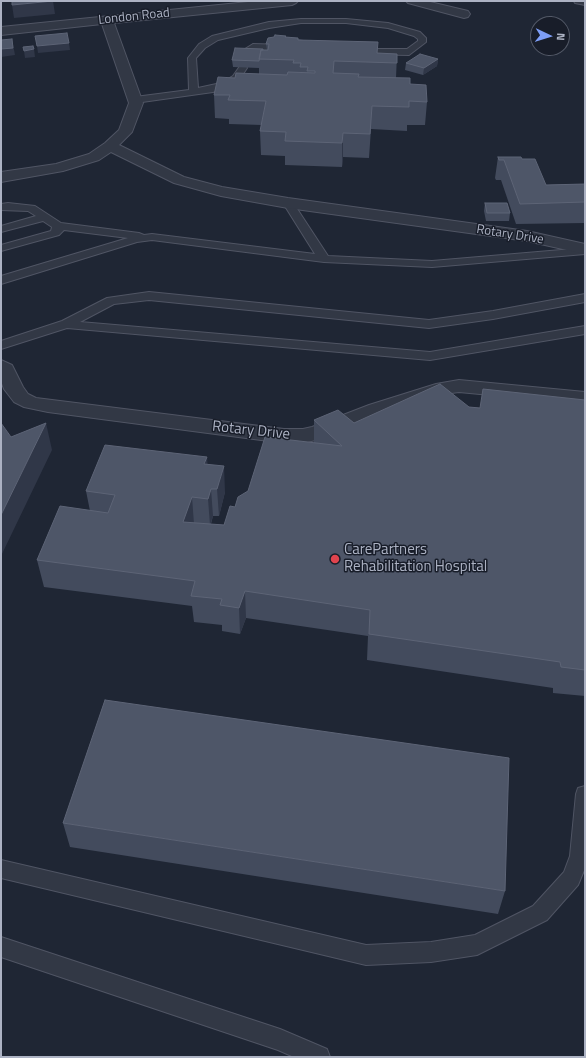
<!DOCTYPE html>
<html>
<head>
<meta charset="utf-8">
<style>
	body { margin:0 }
	#map { position:relative; width:586px; height:1058px; overflow:hidden; background:#1f2634; font-family:"Titillium Web",sans-serif }
	canvas { display:block }
	.frame { position:absolute; inset:0; border:2px solid #acb2c3; pointer-events:none }
	.north { position:absolute; left:530px; top:16px; width:40px; height:40px; box-sizing:border-box; background:#181d29; border:1px solid #535967; border-radius:50%; rotate:94deg; font-size:11px; font-weight:700; line-height:16px; text-align:center; color:#acb2c3 }
	.north::after { content:''; display:block; margin:auto; width:14px; height:18px; background:#7e9ef6; clip-path:polygon(50% 0,100% 100%,50% 72%,0 100%) }
</style>
</head>
<body>
<div id="map">
<canvas width="586" height="1058"></canvas>
<div class="frame"></div>
<div class="north">N</div>
</div>
<script>
const c = document.querySelector('canvas').getContext('2d');
c.lineJoin = 'round';
const toPath = rows => new Path2D(rows.map(r => 'M' + r).join(''));
function strokePath(path, color, width, dash) { c.strokeStyle = color; c.lineWidth = width; c.lineCap = dash ? 'butt' : 'round'; c.setLineDash(dash || []); c.stroke(path); }
function paint(path, color) { c.fillStyle = color; c.fill(path, 'evenodd'); }
function label(font, color, halo, rows, align = 'center') {
  c.font = font + ' "Titillium Web",sans-serif'; c.lineWidth = 3; c.setLineDash([]); c.textBaseline = 'middle'; c.strokeStyle = halo; c.fillStyle = color; for (const [text, x, y, turn = 0] of rows) {
    c.save(); c.translate(x, y); c.rotate((+turn || 0) * Math.PI / 180); c.textAlign = isNaN(turn) ? turn : align; if (halo) c.strokeText(text, 0, 0); c.fillText(text, 0, 0); c.restore();
  }
}
const service = toPath([
	[574,1,585,1,585,5,575,3,574,1],
	[301,19,346,19,388,23,420,32,426,38,426,42,409,55,357,54,354,53,353,51,354,49,407,49,418,41,418,39,414,36,388,28,346,23,301,23,269,28,218,40,205,48,196,58,198,88,221,83,233,76,240,66,246,66,247,68,239,80,227,87,213,92,135,103,130,100,135,97,189,90,188,58,199,44,212,36,269,22,301,19],
	[253,44,287,45,291,48,287,51,254,50,250,58,244,58,243,56,245,49,253,44],
	[288,200,292,201,328,256,432,261,585,248,585,254,432,267,324,262,152,240,137,242,1,284,1,276,128,238,64,230,59,235,1,251,1,245,51,231,52,227,43,221,1,232,1,226,36,216,28,211,1,210,1,204,8,203,35,206,61,223,139,233,144,235,152,234,315,254,283,203,288,200],
	[149,292,429,320,493,311,585,294,585,302,493,319,429,328,149,300,114,304,80,322,430,352,585,326,585,334,430,360,67,328,1,349,1,341,62,321,107,298,149,292],
	[585,786,585,868,578,885,547,920,477,955,431,962,366,965,1,878,1,860,366,945,431,942,475,935,533,906,564,872,570,856,576,794,578,788,585,786],
	[1,937,280,1029,327,1049,330,1057,294,1057,278,1050,1,957,1,937]
]);
const minor = toPath([
	[258,1,298,1,296,3,292,5,114,23,143,103,132,132,119,145,184,177,222,187,288,198,527,231,585,244,585,254,527,241,288,208,221,196,174,183,111,152,99,160,63,171,1,182,1,172,56,164,89,154,105,143,119,130,129,103,102,24,1,35,1,27,258,1],
	[406,1,426,1,468,11,470,14,468,17,464,18,408,3,406,1],
	[1,360,12,365,23,387,28,394,36,398,284,429,303,429,312,427,369,405,436,384,459,380,585,392,585,404,459,392,444,394,383,413,324,438,303,443,284,443,48,412,24,407,14,402,4,389,1,381,1,360]
]);
strokePath(service, '#505564', 2);
strokePath(minor, '#505564', 2);
paint(service, '#323845');
paint(minor, '#323845');
paint(toPath([
	[286,37,377,53,397,54,396,78,410,84,427,102,425,125,407,125,407,131,371,129,369,158,343,157,342,167,285,165,285,156,261,155,260,131,262,125,229,124,229,119,215,118,214,95,235,78,259,74,259,68,233,67,232,60,263,50,267,50,266,44],
	[438,59,437,66,423,75,405,70,406,63],
	[498,157,522,159,546,185,585,184,585,223,516,224,501,180,496,180,495,178],
	[485,203,510,213,509,221,486,221,484,211],
	[585,400,585,696,553,693,553,688,367,660,368,636,246,618,240,634,222,631,222,625,194,622,192,606,44,587,37,560,90,511,86,491,207,464,225,492,219,516,213,516,211,524,224,525,235,507,248,491,314,443,314,420,354,423,469,407,480,408],
	[63,823,505,891,498,914,70,847]
]), '#434b5d');
paint(toPath([
	[53,1,55,14,14,18,12,5],
	[12,39,15,55,1,57,1,49],
	[69,43,70,50,38,53,37,46],
	[34,49,35,57,25,58,24,51],
	[438,59,437,66,423,75,424,68],
	[343,133,343,157,342,167,342,143],
	[46,423,52,450,1,556,1,515],
	[207,457,209,483,204,464],
	[224,466,225,492,219,516,217,489],
	[211,489,213,516,210,525,208,499],
	[192,497,194,524,183,522],
	[245,591,246,618,240,634,239,608]
]), '#303748');
const building = toPath([
	[12,1,53,1,12,5,12,1],
	[67,33,69,43,37,46,35,36,67,33],
	[275,35,286,36,285,37,298,38,298,40,378,42,377,53,397,54,397,63,334,61,333,73,359,74,358,77,410,78,410,84,426,85,427,102,409,101,409,107,372,106,370,134,343,133,342,143,285,141,286,132,260,131,266,101,228,100,230,95,214,95,218,77,235,78,236,73,287,75,288,72,315,73,315,71,307,71,308,67,300,67,301,63,293,63,294,60,259,59,261,50,268,50,269,44,266,44,268,38,274,37,275,35],
	[12,39,13,48,1,49,1,40,12,39],
	[33,46,34,49,24,51,23,47,33,46],
	[235,48,263,49,263,50,261,50,259,61,232,60,235,48],
	[420,54,438,59,424,68,406,63,420,54],
	[498,157,521,157,522,159,535,159,546,185,585,184,585,202,520,204,504,160,499,160,498,157],
	[485,203,507,203,510,213,487,213,485,203],
	[440,384,469,407,480,408,483,389,585,400,585,670,561,667,560,662,369,634,370,610,245,591,239,608,220,605,222,599,191,596,195,581,37,560,60,506,108,513,115,495,86,491,105,445,207,457,204,464,224,466,217,489,211,489,208,499,192,497,183,522,224,525,230,506,235,507,238,497,248,491,265,437,342,446,314,420,338,410,354,423,440,384],
	[1,423,11,437,46,423,1,515,1,423],
	[105,700,509,758,505,891,63,823,105,700]
]);
paint(building, '#4e5668');
strokePath(building, '#5d6476', 1);
for (const [x, y, r, color] of [
	[335,559,5,"#e0444e"]
]) { const dot = new Path2D(); dot.arc(x, y, r, 0, 2 * Math.PI); c.fillStyle = color; c.fill(dot); strokePath(dot, '#181d29', 1.5); }
label('13px', '#acb2c3', '#181d29', [
	["London Road",134,17,-6],
	["Rotary Drive",510,235,9]
]);
label('15px', '#acb2c3', '#181d29', [
	["Rotary Drive",251,431,6]
]);
label('15px', '#acb2c3', '#181d29', [
	["CarePartners",344,550],
	["Rehabilitation Hospital",344,567]
], 'left');
</script>
</body>
</html>
